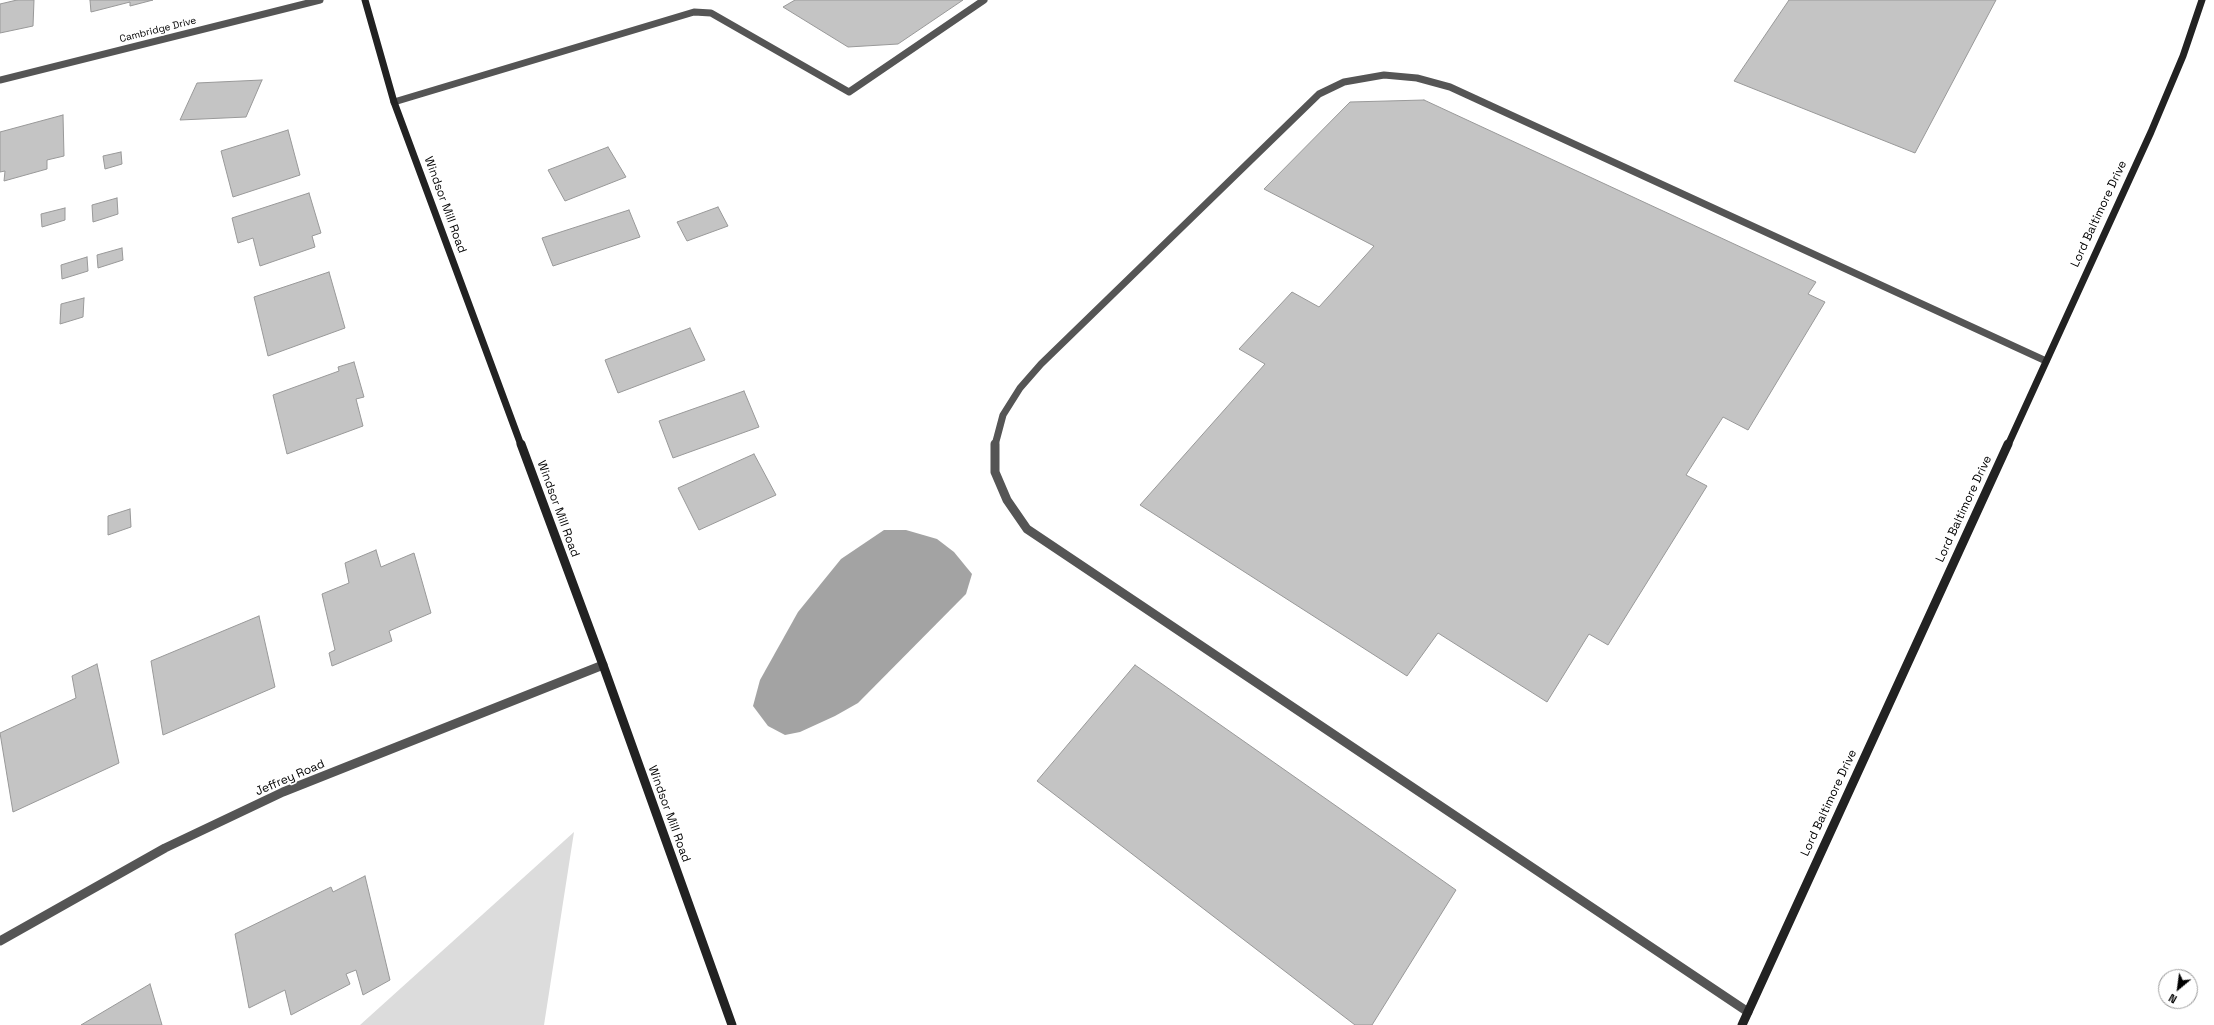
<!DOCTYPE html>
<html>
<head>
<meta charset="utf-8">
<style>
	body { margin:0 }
	#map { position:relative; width:2214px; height:1025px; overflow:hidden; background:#fff; font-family:"Space Grotesk",sans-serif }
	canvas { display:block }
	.north { position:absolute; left:2158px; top:969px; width:40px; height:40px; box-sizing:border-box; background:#fff; border:1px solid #999; border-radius:50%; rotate:209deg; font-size:11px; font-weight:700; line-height:16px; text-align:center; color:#000 }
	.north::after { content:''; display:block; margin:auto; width:14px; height:18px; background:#000; clip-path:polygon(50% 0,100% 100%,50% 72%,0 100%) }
</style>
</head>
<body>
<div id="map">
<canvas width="2214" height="1025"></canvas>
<div class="north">N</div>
</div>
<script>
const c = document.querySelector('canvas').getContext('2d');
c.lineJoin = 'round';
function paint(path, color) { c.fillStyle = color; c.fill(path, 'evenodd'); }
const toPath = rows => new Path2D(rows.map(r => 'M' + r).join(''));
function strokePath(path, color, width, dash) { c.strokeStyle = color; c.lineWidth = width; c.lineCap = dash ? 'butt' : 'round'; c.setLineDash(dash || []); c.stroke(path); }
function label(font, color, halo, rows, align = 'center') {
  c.font = font + ' "Space Grotesk",sans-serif'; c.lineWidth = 3.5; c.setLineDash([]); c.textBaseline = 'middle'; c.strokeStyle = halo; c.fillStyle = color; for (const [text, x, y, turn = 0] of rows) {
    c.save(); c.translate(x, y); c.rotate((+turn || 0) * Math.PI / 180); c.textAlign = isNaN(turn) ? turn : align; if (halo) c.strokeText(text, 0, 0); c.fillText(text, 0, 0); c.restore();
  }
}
paint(toPath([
	[574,832,544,1025,360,1025]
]), '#dcdcdc');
paint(toPath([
	[884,530,906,530,937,539,954,552,972,574,966,594,858,703,835,716,800,732,785,735,768,726,753,706,760,680,798,612,841,559]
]), '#a3a3a3');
const building = toPath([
	[17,0,34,0,33,26,0,33,0,4,17,0],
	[90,0,153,0,130,6,130,2,91,12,90,0],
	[795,0,963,0,898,44,848,47,783,7,795,0],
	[1789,0,1996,0,1915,153,1734,81,1789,0],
	[262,80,246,117,180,120,197,83,262,80],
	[1424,100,1816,282,1808,294,1825,302,1748,430,1723,417,1686,475,1707,486,1608,645,1589,634,1547,702,1438,633,1407,676,1140,505,1265,364,1239,349,1292,292,1319,307,1374,246,1264,189,1350,102,1424,100],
	[63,115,64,156,47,160,47,169,4,181,5,171,0,172,0,132,63,115],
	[288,130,300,175,233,197,221,151,288,130],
	[608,147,626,177,565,201,548,170,608,147],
	[121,152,122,164,105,169,103,156,121,152],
	[309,193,321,233,312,236,315,247,260,266,253,238,238,243,232,218,309,193],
	[117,198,118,214,93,222,92,205,117,198],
	[718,207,728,226,687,241,677,222,718,207],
	[65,208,65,220,42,227,41,214,65,208],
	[629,210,640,237,553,266,542,238,629,210],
	[122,248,123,260,98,268,97,255,122,248],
	[87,257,88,271,62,279,61,265,87,257],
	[329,272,345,328,268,356,254,297,329,272],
	[84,298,83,317,60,324,61,304,84,298],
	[690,328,705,360,618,393,605,360,690,328],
	[354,362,364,397,356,399,363,426,287,454,273,395,339,371,338,367,354,362],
	[744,391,759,427,673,458,659,421,744,391],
	[754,454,776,495,699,530,678,488,754,454],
	[130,509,131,527,108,535,108,516,130,509],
	[376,550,381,567,414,553,431,613,389,631,392,641,332,666,329,653,335,650,322,594,349,583,345,563,376,550],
	[259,616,275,687,163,735,151,661,259,616],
	[97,664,119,763,13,812,0,733,76,698,72,676,97,664],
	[1135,665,1456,890,1372,1025,1355,1025,1037,781,1135,665],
	[365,876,390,980,363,995,356,970,346,974,350,984,291,1015,285,990,249,1008,235,934,331,887,333,892,365,876],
	[150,984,162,1025,81,1025,150,984]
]);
paint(building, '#c4c4c4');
strokePath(building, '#999', 1);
strokePath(toPath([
	[394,102,694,12,711,13,849,92,984,0],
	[995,445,1003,415,1020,388,1041,364,1319,94,1344,82,1384,75,1417,78,1450,87,2046,361]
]), '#555', 7);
strokePath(toPath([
	[995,444,995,472,1007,500,1027,529,1748,1012]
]), '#555', 9);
strokePath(toPath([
	[0,80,320,0]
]), '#555', 7);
strokePath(toPath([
	[0,941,165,848,283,792,603,665]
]), '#555', 9);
strokePath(toPath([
	[365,0,394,102,521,445],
	[2008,445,2151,132,2183,56,2202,0]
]), '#222', 7);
strokePath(toPath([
	[521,444,603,665,732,1025],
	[1742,1025,2008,444]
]), '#222', 9);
label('10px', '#000', '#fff', [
	["Cambridge Drive",158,30,-14]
]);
label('12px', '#000', '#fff', [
	["Windsor Mill Road",445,205,70],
	["Lord Baltimore Drive",2099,214,-65],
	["Windsor Mill Road",558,509,70],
	["Lord Baltimore Drive",1964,509,-65],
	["Jeffrey Road",290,778,-23],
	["Lord Baltimore Drive",1829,803,-65],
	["Windsor Mill Road",669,814,70]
]);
</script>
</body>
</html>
